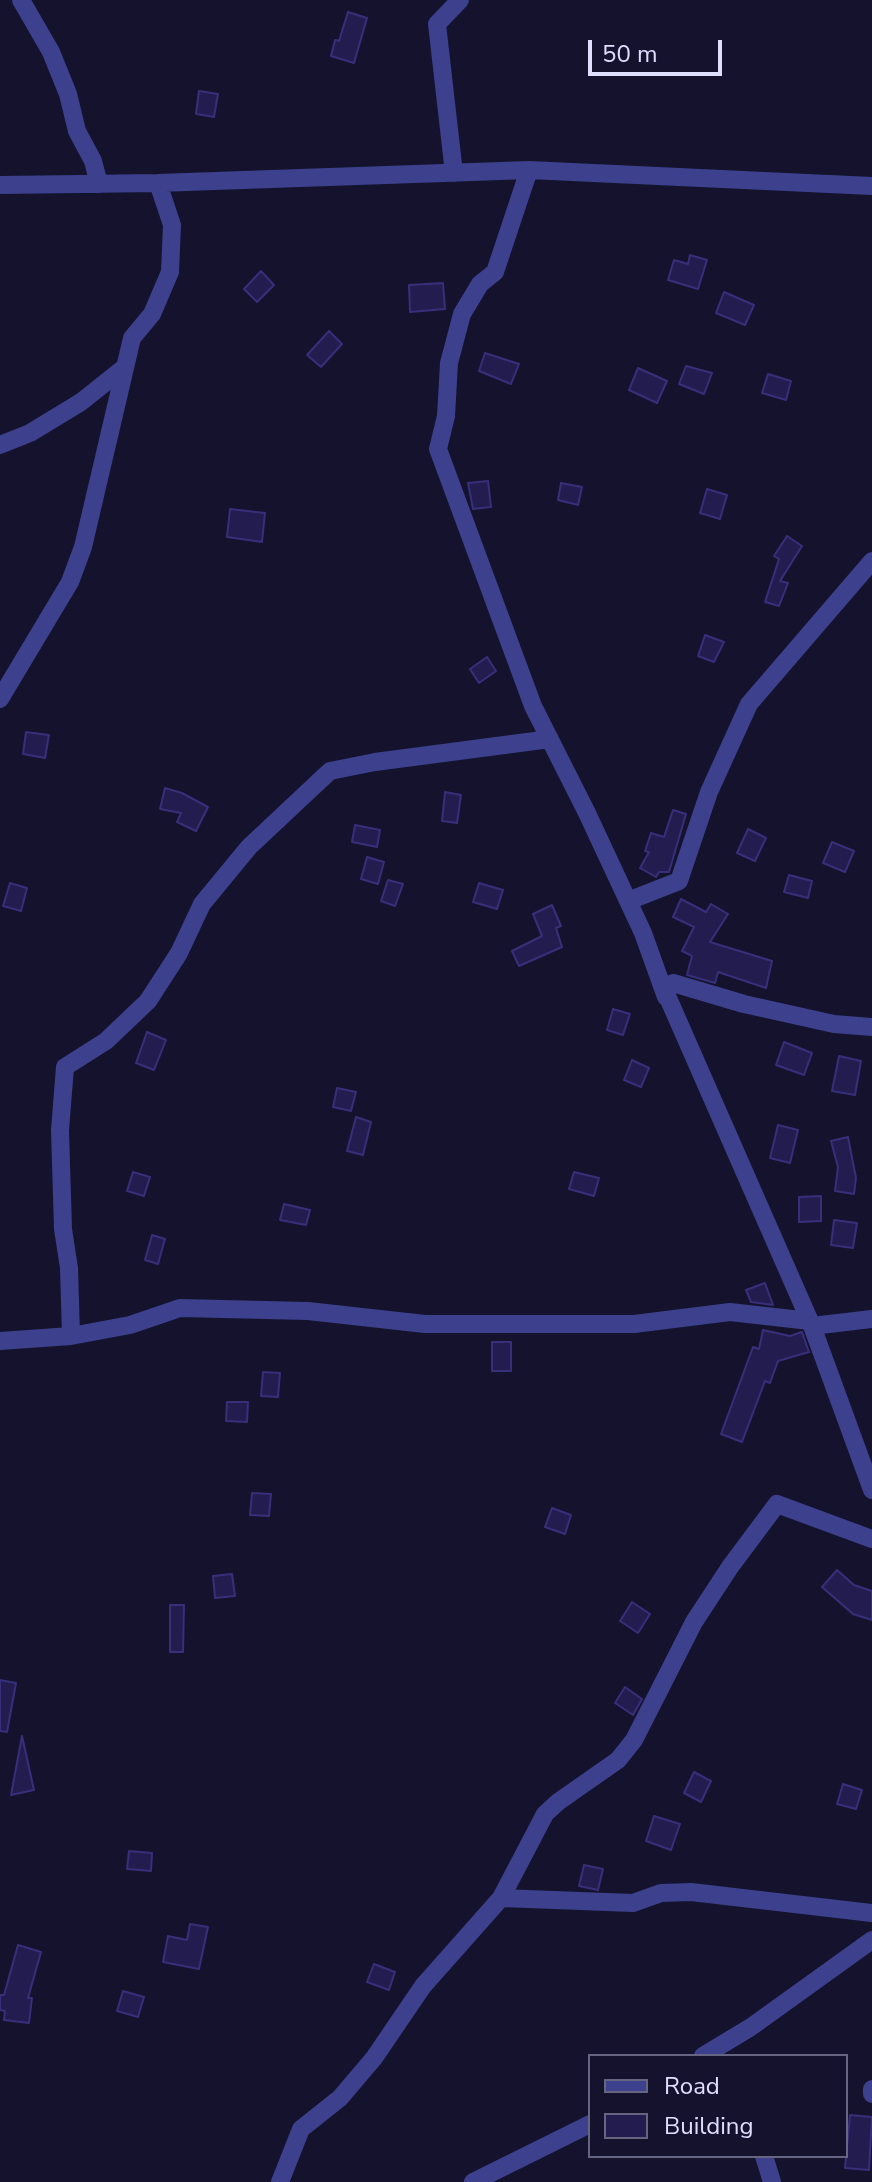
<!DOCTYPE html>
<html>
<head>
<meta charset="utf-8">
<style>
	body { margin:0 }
	#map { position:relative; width:872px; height:2182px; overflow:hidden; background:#14122d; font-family:"Nunito Sans",sans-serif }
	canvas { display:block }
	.legend { position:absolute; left:588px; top:2054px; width:260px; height:104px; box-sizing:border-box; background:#14122d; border:2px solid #656481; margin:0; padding:10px 14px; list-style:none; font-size:24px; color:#dfdeff }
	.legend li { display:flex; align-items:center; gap:16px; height:40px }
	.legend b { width:40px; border:2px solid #656481 }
	.scale { position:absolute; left:588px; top:40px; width:134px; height:36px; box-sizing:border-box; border:4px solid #dfdeff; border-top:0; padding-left:10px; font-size:24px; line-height:28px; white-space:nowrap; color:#dfdeff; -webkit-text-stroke:6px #14122d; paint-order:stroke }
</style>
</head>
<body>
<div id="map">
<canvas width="872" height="2182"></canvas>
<ul class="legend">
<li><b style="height:10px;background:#3c408d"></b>Road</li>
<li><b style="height:22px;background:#231d4f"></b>Building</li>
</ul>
<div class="scale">50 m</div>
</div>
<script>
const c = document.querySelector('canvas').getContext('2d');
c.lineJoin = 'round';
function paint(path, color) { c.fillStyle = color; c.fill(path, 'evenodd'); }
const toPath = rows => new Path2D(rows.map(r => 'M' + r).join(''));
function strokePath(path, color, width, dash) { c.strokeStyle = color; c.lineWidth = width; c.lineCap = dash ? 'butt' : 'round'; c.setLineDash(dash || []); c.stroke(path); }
const building = toPath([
	[348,12,367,18,354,63,331,56,335,40,339,41,348,12],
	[199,91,218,94,214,117,196,114,199,91],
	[690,255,707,260,698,289,668,280,674,260,688,264,690,255],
	[261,271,274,285,257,302,244,289,261,271],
	[443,283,445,309,410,312,409,285,443,283],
	[724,292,754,305,745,325,716,313,724,292],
	[329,331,342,344,321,367,307,355,329,331],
	[485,353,519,364,511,384,479,371,485,353],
	[686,366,712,373,704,394,679,384,686,366],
	[638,368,667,381,657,403,629,390,638,368],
	[768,374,791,381,786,400,762,393,768,374],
	[488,481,491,507,473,509,468,483,488,481],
	[561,483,582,487,578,505,558,500,561,483],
	[707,489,727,495,720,519,700,513,707,489],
	[230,509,265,513,262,542,227,537,230,509],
	[787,536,802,546,780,581,788,583,779,606,765,602,779,559,774,556,787,536],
	[705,635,724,642,714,662,698,656,705,635],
	[487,657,496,671,479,683,470,669,487,657],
	[26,732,49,735,45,758,23,754,26,732],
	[165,788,182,793,208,807,196,831,177,822,181,813,160,809,165,788],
	[445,792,461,795,457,823,442,821,445,792],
	[673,810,686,814,669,872,659,872,656,877,640,868,649,852,645,851,651,833,664,837,673,810],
	[355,825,380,830,377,847,352,842,355,825],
	[748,829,766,838,755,861,737,853,748,829],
	[832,842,854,851,845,872,823,863,832,842],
	[367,857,384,862,378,884,361,879,367,857],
	[789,875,812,881,808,898,784,892,789,875],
	[388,880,403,884,395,906,381,901,388,880],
	[10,883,27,888,21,911,3,906,10,883],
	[479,883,503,890,497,909,473,902,479,883],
	[681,899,706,912,711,904,728,914,710,942,772,961,766,988,718,972,715,983,687,975,692,956,682,951,694,927,673,917,681,899],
	[552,905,561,926,556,928,562,947,519,966,512,951,542,936,533,914,552,905],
	[613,1009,630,1014,623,1035,607,1030,613,1009],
	[147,1032,166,1040,154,1070,136,1063,147,1032],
	[784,1042,812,1053,804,1075,776,1065,784,1042],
	[839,1056,861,1061,855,1095,832,1091,839,1056],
	[632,1060,649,1068,641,1087,624,1080,632,1060],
	[337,1088,356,1092,351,1111,333,1107,337,1088],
	[356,1117,371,1122,363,1155,347,1151,356,1117],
	[778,1125,798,1130,790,1163,770,1158,778,1125],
	[848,1137,856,1178,854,1194,835,1191,838,1167,831,1141,848,1137],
	[133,1172,150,1177,144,1196,127,1191,133,1172],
	[574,1172,599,1178,594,1196,569,1189,574,1172],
	[821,1196,821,1221,799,1222,799,1197,821,1196],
	[284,1204,310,1210,306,1225,280,1220,284,1204],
	[834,1220,857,1223,853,1248,831,1245,834,1220],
	[152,1235,165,1239,158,1264,145,1260,152,1235],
	[765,1283,773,1305,751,1302,746,1290,765,1283],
	[763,1330,790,1336,802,1332,809,1352,778,1361,770,1383,765,1381,742,1442,721,1434,753,1347,759,1349,763,1330],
	[492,1342,511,1342,511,1371,492,1371,492,1342],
	[263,1372,280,1373,278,1397,261,1396,263,1372],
	[227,1402,248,1402,247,1422,226,1421,227,1402],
	[252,1493,271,1494,269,1516,250,1515,252,1493],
	[552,1508,571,1515,565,1534,545,1527,552,1508],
	[837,1570,854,1585,872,1591,872,1620,853,1614,822,1587,837,1570],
	[232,1574,235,1596,215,1598,213,1576,232,1574],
	[632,1602,650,1614,638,1633,620,1621,632,1602],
	[170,1605,184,1605,183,1652,170,1652,170,1605],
	[0,1680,16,1683,7,1732,0,1731,0,1680],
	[625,1687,642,1699,633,1715,615,1703,625,1687],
	[22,1736,34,1790,11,1795,22,1736],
	[694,1772,711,1781,701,1802,684,1793,694,1772],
	[843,1784,862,1790,856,1809,837,1804,843,1784],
	[654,1816,680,1824,671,1850,646,1841,654,1816],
	[129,1851,152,1853,151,1871,127,1869,129,1851],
	[584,1865,603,1869,598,1890,579,1886,584,1865],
	[190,1924,208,1927,199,1969,163,1962,168,1936,187,1940,190,1924],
	[18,1945,41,1952,28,1998,32,1998,29,2023,4,2020,5,2011,0,2010,0,1995,4,1995,18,1945],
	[374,1964,395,1972,389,1990,367,1982,374,1964],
	[123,1991,144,1997,138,2017,117,2011,123,1991],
	[850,2115,872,2117,869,2170,845,2168,850,2115]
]);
paint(building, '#231d4f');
strokePath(building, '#382f7b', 2);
strokePath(toPath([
	[21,0,51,52,68,94,77,131,93,161,99,184],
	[529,170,495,272,480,284,462,314,449,363,446,416,438,449,533,706,587,813,643,933,666,997],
	[454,173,437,24,460,0],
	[0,185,158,183,529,170,872,186],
	[0,445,30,433,81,402,125,367],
	[0,699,70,582,83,547,132,338,152,314,170,272,172,225,158,183],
	[628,901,679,881,709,792,749,704,872,561],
	[872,1027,834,1024,744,1004,673,983,667,986,665,991,812,1326,872,1490],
	[812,1326,872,1319],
	[71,1336,69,1268,63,1229,60,1130,65,1067,106,1041,148,1001,179,953,202,904,249,847,330,771,375,762,550,739],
	[0,1341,71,1336,130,1325,180,1308,308,1311,425,1324,634,1324,730,1312,810,1321],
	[501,1898,633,1903,661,1893,691,1892,872,1913],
	[703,2056,751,2027,872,1940],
	[872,2089,872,2094],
	[764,2156,772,2182],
	[280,2182,301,2129,340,2098,374,2058,423,1986,501,1898,545,1814,558,1802,618,1760,634,1740,694,1622,730,1567,777,1504,872,1539],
	[473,2182,590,2124]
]), '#3c408d', 18);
</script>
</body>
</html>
